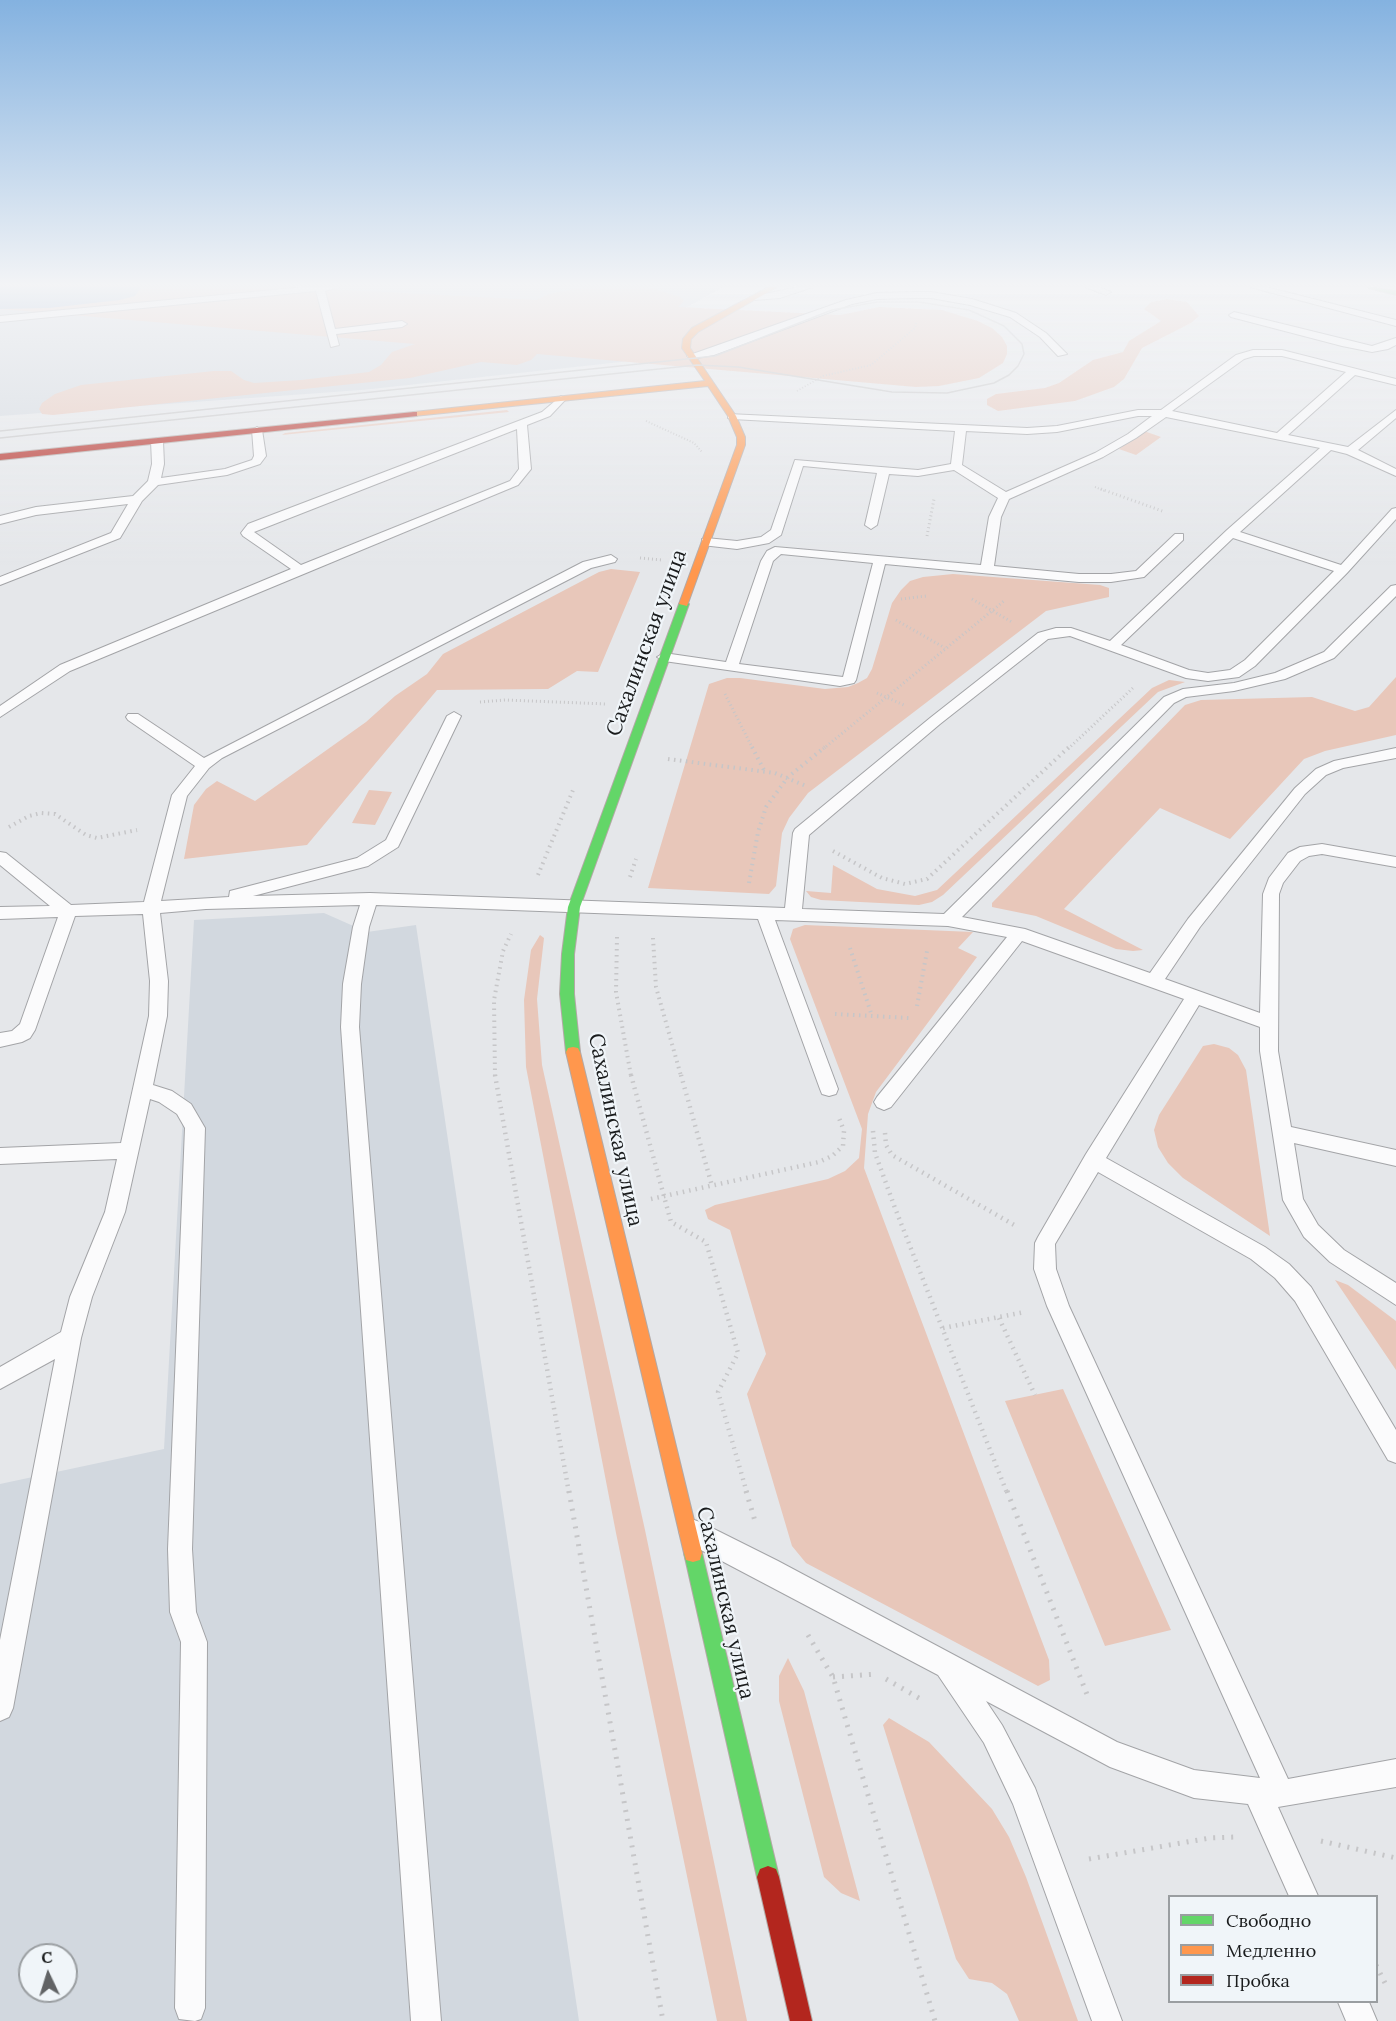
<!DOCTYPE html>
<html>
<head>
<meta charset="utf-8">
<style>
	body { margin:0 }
	#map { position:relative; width:1396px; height:2021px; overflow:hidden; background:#e5e7ea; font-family:Lora,serif }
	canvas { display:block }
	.legend { position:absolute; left:1168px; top:1895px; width:210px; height:108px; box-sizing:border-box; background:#f0f5f9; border:2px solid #9a9ea1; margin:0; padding:8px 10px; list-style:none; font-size:18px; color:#1a1c1d }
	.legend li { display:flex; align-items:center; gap:12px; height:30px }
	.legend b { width:30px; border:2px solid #9a9ea1 }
	.north { position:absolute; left:18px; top:1943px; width:60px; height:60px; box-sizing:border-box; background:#f0f5f9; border:2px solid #9a9ea1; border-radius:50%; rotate:356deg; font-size:16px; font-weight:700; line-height:24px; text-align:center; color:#1a1c1d }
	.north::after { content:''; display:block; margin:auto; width:21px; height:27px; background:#616365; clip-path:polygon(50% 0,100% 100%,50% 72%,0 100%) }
</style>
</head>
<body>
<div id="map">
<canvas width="1396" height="2021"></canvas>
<ul class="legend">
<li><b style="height:8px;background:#63d668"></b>Свободно</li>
<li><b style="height:8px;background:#ff974d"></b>Медленно</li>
<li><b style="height:8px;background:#b3261e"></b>Пробка</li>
</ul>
<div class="north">С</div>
</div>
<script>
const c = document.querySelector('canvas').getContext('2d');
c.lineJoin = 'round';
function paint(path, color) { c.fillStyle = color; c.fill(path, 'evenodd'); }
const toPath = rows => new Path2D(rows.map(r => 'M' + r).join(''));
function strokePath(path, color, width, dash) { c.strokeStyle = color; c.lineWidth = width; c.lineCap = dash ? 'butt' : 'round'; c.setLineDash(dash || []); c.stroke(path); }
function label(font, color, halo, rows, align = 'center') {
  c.font = font + ' Lora,serif'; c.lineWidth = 4.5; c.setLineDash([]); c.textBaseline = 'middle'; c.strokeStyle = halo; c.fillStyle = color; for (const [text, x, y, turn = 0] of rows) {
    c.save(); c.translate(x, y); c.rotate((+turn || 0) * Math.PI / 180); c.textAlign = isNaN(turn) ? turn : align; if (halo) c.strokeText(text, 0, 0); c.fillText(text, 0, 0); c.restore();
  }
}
paint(toPath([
	[0,287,723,287,626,341,640,360,362,390,0,416],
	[324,913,367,932,416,925,579,2021,0,2021,0,1484,164,1449,194,920],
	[30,1955,66,1955,66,1991,30,1991]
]), '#d2d8df');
paint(toPath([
	[0,287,289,287,537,300,549,294,584,287,648,287,680,297,684,301,678,307,840,315,879,307,942,310,978,321,992,328,1002,337,1007,346,1007,354,1003,363,979,378,939,386,916,387,537,354,531,360,517,365,481,362,410,378,53,415,42,414,39,409,42,403,55,394,81,385,214,371,231,371,244,380,254,383,301,380,369,372,381,365,392,352,415,344,0,309],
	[1167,299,1187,302,1199,316,1191,323,1142,348,1124,379,1114,387,1075,401,998,411,987,405,987,399,996,394,1045,388,1059,383,1093,360,1123,352,1129,341,1161,321,1144,309,1151,302],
	[507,410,509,412,282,435,285,433],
	[1144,431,1161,437,1136,455,1119,449],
	[611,569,640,572,598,672,577,671,548,689,437,690,307,845,184,859,194,805,206,789,217,781,255,801,366,722,395,696,427,674,443,654,599,572],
	[953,574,1100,585,1109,588,1109,597,1046,611,808,793,789,818,782,833,776,886,769,894,648,888,709,684,727,678,740,678,825,689,848,687,858,683,867,678,872,669,892,603,901,590,910,581,923,577],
	[1396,677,1396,735,1325,751,1304,759,1230,839,1160,808,1064,909,1143,950,1133,951,1116,949,1036,916,992,907,992,903,1185,705,1201,700,1312,697,1355,711,1369,707],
	[1169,680,1185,682,1158,692,943,895,932,902,919,905,821,900,811,897,806,891,831,893,833,865,877,889,915,896,937,890,1152,688],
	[369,790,392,792,375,825,352,823],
	[805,925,973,932,958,948,977,957,876,1092,868,1114,864,1168,1049,1660,1050,1680,1038,1686,806,1563,792,1546,747,1394,766,1354,730,1230,708,1219,705,1210,715,1205,828,1179,845,1171,859,1158,862,1129,790,939,793,929],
	[540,935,544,938,537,999,542,1065,645,1530,747,2021,717,2021,616,1533,526,1067,524,1000,531,950],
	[1214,1044,1229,1048,1238,1055,1246,1070,1270,1236,1183,1178,1168,1163,1158,1147,1154,1130,1159,1115,1203,1046],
	[1335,1280,1348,1285,1396,1321,1396,1370],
	[1063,1389,1171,1630,1105,1646,1005,1401],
	[788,1658,804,1691,860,1901,841,1893,824,1877,779,1701,779,1676],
	[889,1718,929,1742,992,1809,1009,1837,1026,1877,1078,2021,1019,2021,1007,1994,992,1983,969,1979,956,1959,883,1725]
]), '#e8c7ba');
paint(toPath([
	[0,287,141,287,135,296,120,300,49,308,0,309,0,287]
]), '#8fafd3');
const lane = toPath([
	[305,287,339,287,325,291,335,329,402,321,407,324,402,327,336,334,339,345,331,347,316,291,0,322,0,316,305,287],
	[798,287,813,287,780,298,755,300,750,297,798,287],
	[1085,287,1099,287,1111,292,1106,295,1085,287],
	[1250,287,1266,287,1396,320,1396,326,1250,287],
	[915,292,931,292,972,299,1016,313,1046,333,1067,354,1058,356,1040,337,1010,317,970,305,931,298,915,298,877,299,852,304,714,355,692,359,687,356,846,300,877,293,915,292],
	[1234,312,1372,346,1396,338,1396,345,1388,349,1372,352,1342,346,1231,317,1229,315,1234,312],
	[1253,350,1282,350,1396,379,1396,385,1355,375,1288,435,1348,447,1396,410,1396,418,1358,450,1396,469,1396,476,1347,454,1331,450,1240,532,1341,565,1392,509,1396,508,1396,519,1347,573,1255,666,1239,677,1208,681,1186,678,1070,636,1048,639,940,724,809,835,802,909,944,914,1164,697,1183,689,1234,683,1275,673,1324,652,1391,586,1396,585,1396,596,1334,658,1285,679,1234,691,1186,697,1174,703,962,917,1025,929,1150,973,1188,919,1295,788,1316,769,1334,761,1396,748,1396,758,1343,768,1326,775,1305,794,1200,927,1165,979,1260,1013,1263,894,1269,878,1288,853,1300,847,1322,844,1396,857,1396,867,1322,854,1309,856,1300,861,1283,883,1279,894,1278,1051,1291,1127,1396,1150,1396,1166,1294,1143,1303,1199,1318,1225,1344,1250,1396,1283,1396,1305,1330,1262,1304,1237,1283,1200,1260,1051,1260,1027,1199,1005,1106,1158,1265,1247,1289,1264,1311,1287,1396,1430,1396,1463,1388,1460,1295,1301,1275,1278,1251,1259,1098,1172,1055,1244,1056,1269,1069,1306,1288,1779,1396,1759,1396,1787,1278,1807,1318,1896,1289,1896,1248,1804,1194,1798,1110,1767,986,1701,1002,1725,1035,1788,1122,2021,1092,2021,1013,1804,984,1743,938,1675,682,1540,679,1531,682,1522,691,1519,700,1522,778,1561,1117,1742,1194,1770,1260,1778,1047,1306,1034,1269,1035,1243,1038,1237,1086,1154,1184,999,1022,941,891,1107,884,1110,877,1107,874,1102,877,1097,1007,937,948,926,775,920,838,1089,836,1094,829,1096,822,1094,820,1089,758,919,376,905,369,927,361,984,359,1027,441,2021,411,2021,341,1027,343,984,353,927,360,905,206,909,160,913,168,981,167,1016,153,1085,172,1091,191,1104,205,1128,192,1549,196,1612,207,1642,205,2008,201,2019,195,2021,179,2019,175,2008,181,1642,170,1612,168,1549,185,1128,177,1114,159,1102,150,1099,125,1212,92,1297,81,1338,13,1708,9,1717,0,1721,0,1640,55,1359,0,1389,0,1367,61,1332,70,1297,105,1212,117,1159,0,1164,0,1148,121,1143,149,1016,150,981,143,914,75,916,35,1030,30,1038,22,1042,0,1047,0,1033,12,1031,20,1024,58,917,0,919,0,907,50,906,0,865,0,852,6,853,71,905,144,902,172,795,195,766,128,720,126,717,128,714,138,714,204,758,583,562,611,555,617,559,615,562,591,568,222,758,209,768,187,796,161,901,229,897,230,891,357,858,386,840,447,716,454,712,461,716,398,847,368,866,253,896,370,893,785,908,793,833,795,829,930,718,1038,633,1056,628,1071,628,1110,641,1227,530,1320,448,1166,417,1136,438,1103,457,1009,499,1001,517,994,566,1079,574,1111,574,1136,571,1175,534,1183,534,1183,540,1144,577,1111,582,1079,582,885,564,856,680,854,683,840,686,664,661,657,657,664,653,726,662,761,561,767,551,775,547,981,565,989,517,998,498,954,470,918,476,889,474,877,525,871,529,865,525,877,473,803,466,781,535,769,543,737,549,702,545,702,539,706,538,737,541,761,537,771,530,795,460,918,470,951,464,955,431,732,419,728,418,728,414,1027,428,1057,426,1138,410,1161,410,1236,355,1253,350],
	[1254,356,1282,356,1346,372,1277,433,1172,411,1244,359,1254,356],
	[1138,416,1152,416,1128,434,1095,453,1006,492,962,465,966,431,1027,434,1057,432,1138,416],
	[1233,538,1334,571,1245,660,1230,670,1208,673,1189,670,1121,645,1233,538],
	[781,554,873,563,843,677,739,664,773,561,781,554],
	[561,396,566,399,550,416,527,425,531,469,518,485,70,671,0,717,0,706,60,665,291,569,243,536,241,533,248,524,542,412,561,396],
	[517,429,519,469,510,481,301,565,254,532,517,429],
	[257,427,262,430,266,456,260,464,227,475,158,485,142,501,120,538,0,585,0,577,111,533,128,504,36,515,0,524,0,516,36,507,133,496,148,481,152,464,151,441,157,438,163,441,164,464,161,478,225,469,252,460,254,456,252,430,257,427],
	[1338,2002,1369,2002,1377,2021,1346,2021,1338,2002]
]);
const fast = toPath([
	[1368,287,1396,291,1396,295,1369,288,1368,287],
	[684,601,689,604,580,907,574,954,574,994,580,1052,578,1056,573,1057,568,1056,566,1052,560,994,562,954,568,907,679,604,684,601],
	[693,1544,700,1546,702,1553,779,1877,776,1885,768,1888,760,1885,757,1877,684,1553,686,1546,693,1544]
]);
const slow = toPath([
	[769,287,777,287,698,332,691,339,690,348,736,416,745,437,745,445,687,606,679,604,737,445,737,437,728,416,708,386,414,416,410,414,414,412,705,381,682,348,683,339,692,328,769,287],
	[573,1047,578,1048,580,1052,702,1553,700,1560,693,1562,686,1560,684,1553,566,1052,568,1048,573,1047]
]);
const jam = toPath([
	[414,412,417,412,417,416,0,460,0,454,414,412],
	[768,1866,776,1869,779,1877,812,2021,790,2021,757,1877,760,1869,768,1866]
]);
strokePath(lane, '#a3a4a7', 2);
strokePath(fast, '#b3a9a6', 2);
strokePath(slow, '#b3a9a6', 2);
strokePath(jam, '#b3a9a6', 2);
strokePath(toPath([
	[797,391,823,376,871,365,915,328,916,323],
	[646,421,694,443,702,452],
	[1095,487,1105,491]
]), '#c6c6c8', 2, [1, 2]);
strokePath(toPath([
	[1101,489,1165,512],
	[927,536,934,499],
	[640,558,662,560],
	[901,599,926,596],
	[972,599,1012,622],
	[896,620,945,648],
	[877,693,906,706],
	[725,694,753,749],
	[480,702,505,700,607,704],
	[823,749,1004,601],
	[1068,749,1135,686]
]), '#c6c6c8', 3, [1, 3]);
strokePath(toPath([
	[752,747,765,772],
	[668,759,775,773,806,786],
	[9,827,29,816,41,813,55,814,86,835,97,838,137,830],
	[833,851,882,878,905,884,927,879,1069,747],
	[538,875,573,790],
	[630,877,636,859],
	[749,883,758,832,766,807,788,777,825,747],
	[617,937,616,992,631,1076],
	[653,938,656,987,681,1076],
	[850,948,872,1016],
	[917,1006,927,951],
	[835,1014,909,1018],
	[495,1076,494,1000,503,951,511,934]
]), '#c6c6c8', 4, [1.5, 4.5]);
strokePath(toPath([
	[495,1075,569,1493],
	[631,1075,671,1222,706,1242,738,1353,718,1392,747,1493],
	[681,1075,712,1186],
	[873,1131,875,1153,895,1208,1007,1493],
	[885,1133,886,1145,892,1155,1016,1226],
	[651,1199,819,1162,832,1156,843,1146,844,1131,839,1118],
	[999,1318,1035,1395],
	[943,1328,1025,1312]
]), '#c6c6c8', 4.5, [1.5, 5]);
strokePath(toPath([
	[569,1491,663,2021],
	[746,1491,755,1521],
	[1007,1491,1088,1697],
	[808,1635,833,1677,935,2021],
	[833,1677,877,1674],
	[886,1679,924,1701],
	[1321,1841,1396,1858],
	[1089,1859,1210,1838,1235,1837],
	[1376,1965,1388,1989]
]), '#c6c6c8', 5, [2, 7]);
paint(lane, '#fbfbfc');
paint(fast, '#63d668');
paint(slow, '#ff974d');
paint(jam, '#b3261e');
strokePath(toPath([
	[0,431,715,356,832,310,877,302,919,302,969,310,1004,326,1022,344,1024,354,1018,366,1009,375,994,383,947,393,892,392,738,367,697,365,0,438]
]), '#c4c4c5', 1.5);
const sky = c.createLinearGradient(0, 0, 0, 570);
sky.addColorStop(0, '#84b2e0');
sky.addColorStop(0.5, '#f3f4f6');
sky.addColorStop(1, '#f3f4f600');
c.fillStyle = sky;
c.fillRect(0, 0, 1396, 570);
label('21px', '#1a1c1d', '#f0f5f9', [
	["Сахалинская улица",647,643,-70],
	["Сахалинская улица",615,1130,78],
	["Сахалинская улица",725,1603,77]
]);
</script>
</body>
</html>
